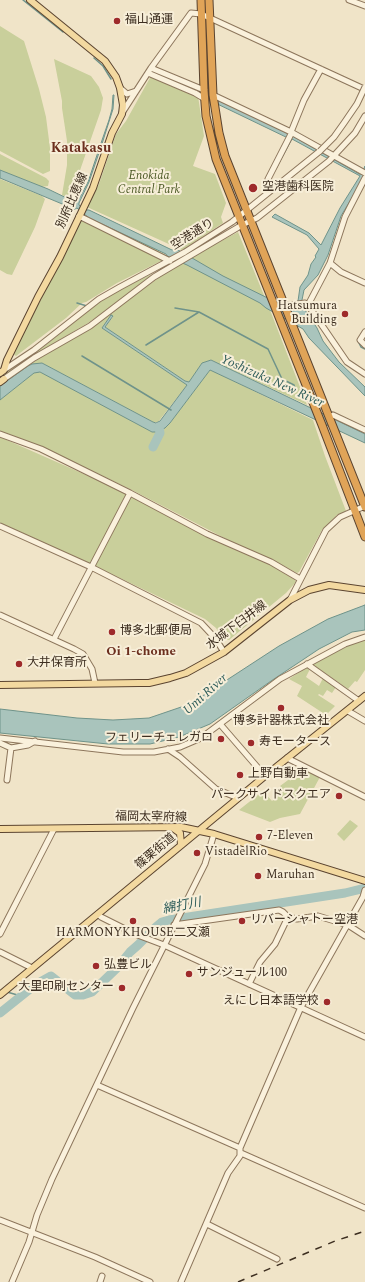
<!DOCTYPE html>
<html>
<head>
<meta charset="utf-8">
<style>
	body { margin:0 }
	canvas { display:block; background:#f0e4c8 }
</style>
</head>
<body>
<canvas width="365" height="1282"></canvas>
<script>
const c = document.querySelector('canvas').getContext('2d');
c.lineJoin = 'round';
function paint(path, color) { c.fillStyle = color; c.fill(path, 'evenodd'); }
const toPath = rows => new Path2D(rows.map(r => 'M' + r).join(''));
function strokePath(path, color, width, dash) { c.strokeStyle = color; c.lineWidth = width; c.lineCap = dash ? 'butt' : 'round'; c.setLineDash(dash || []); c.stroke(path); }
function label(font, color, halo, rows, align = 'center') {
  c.font = font + ' Spectral,"Noto Sans JP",serif'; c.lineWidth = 4; c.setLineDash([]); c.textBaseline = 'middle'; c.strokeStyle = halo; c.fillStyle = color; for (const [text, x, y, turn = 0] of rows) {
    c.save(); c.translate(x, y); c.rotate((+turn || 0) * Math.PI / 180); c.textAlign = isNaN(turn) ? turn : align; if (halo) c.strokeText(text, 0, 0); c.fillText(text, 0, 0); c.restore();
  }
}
paint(toPath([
	[0,26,24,41,39,89,46,117,50,148,50,171,43,174,0,151],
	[54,59,91,76,99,87,103,98,101,110,70,199,62,195,67,165,67,141,62,108,62,101],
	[151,76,198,96,204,136,193,166,215,174,226,203,221,217,223,223,182,250,87,207,99,184,116,134,126,121],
	[0,154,46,178,49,181,48,186,41,187,0,170],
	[0,179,42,196,45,199,35,227,12,275,7,274,0,270],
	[87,209,169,257,117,283,86,302,82,303,66,318,16,356,13,354],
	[238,232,270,310,307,405,211,360,202,363,189,382,185,381,105,327,113,317,110,317,102,328,187,385,158,422,153,422,42,363,20,371,44,355,91,328,165,273,199,253],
	[152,274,126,296,88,323,36,354,0,379,0,377,43,347,101,301,121,289],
	[210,370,217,373,313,420,325,456,346,511,337,515,322,530,299,572,297,573,273,560,236,544,130,489,57,454,0,431,0,400,34,373,38,372,44,373,152,432,157,432,165,428,170,423],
	[0,437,127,493,90,564,0,523],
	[131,496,215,540,267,563,295,580,296,582,286,593,229,640,222,638,216,628,205,619,95,566],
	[365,640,365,670,357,682,355,681,348,689,312,664,354,643],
	[307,667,310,669,306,677,319,686,323,678,336,687,332,693,327,690,323,696,319,694,318,695,335,706,326,715,297,696,302,686,289,679],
	[303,769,320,777,300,814,280,818,270,822,239,810,263,791,272,801,284,791,280,786],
	[350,820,358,826,344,841,337,834]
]), '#c9cf9b');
const water = toPath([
	[154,71,198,90,289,134,361,175,365,166,365,173,362,181,341,216,328,255,318,275,304,290,302,300,303,307,317,328,323,341,339,362,365,387,365,396,309,338,303,329,266,308,260,303,187,265,167,256,166,254,89,218,77,208,73,210,67,206,0,178,0,170,48,189,77,203,88,182,100,146,109,120,112,109,113,95,114,95,113,109,101,147,89,182,79,203,79,205,85,210,89,210,172,250,175,249,180,251,223,276,290,309,297,309,299,306,298,301,300,287,308,275,311,264,316,257,315,256,319,249,307,235,272,217,275,214,300,228,309,233,321,245,340,208,360,176,292,139,270,180,269,180,290,139,153,73,154,71],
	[111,315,113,316,105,327,185,381,189,382,202,363,211,360,365,434,365,443,210,370,170,423,165,428,157,432,152,432,40,372,34,373,0,400,0,386,28,366,32,364,42,363,153,422,156,423,160,421,187,385,102,328,111,315],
	[365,605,365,630,352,632,319,649,271,681,210,724,179,737,150,744,108,744,0,733,0,709,77,718,113,720,149,718,190,704,279,646,328,619,365,605]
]);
paint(water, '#a9c4bc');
strokePath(water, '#6f938a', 1);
strokePath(toPath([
	[23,0,63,32],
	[94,58,103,66,111,79],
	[77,303,87,306],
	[175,308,199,312],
	[358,341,361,347,365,349],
	[146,345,199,312,268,349,282,379,294,385,296,391],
	[82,356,171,410],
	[158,438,160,431],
	[7,992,21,996]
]), '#6f938a', 1.5);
strokePath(toPath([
	[153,447,160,433,159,427],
	[0,1013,35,985,51,976,75,995,83,995,92,992,117,968,130,952,138,945,156,927,162,922,169,920,345,893,365,888]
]), '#a9c4bc', 9);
const minor = toPath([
	[349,0,365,6],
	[151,68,204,90],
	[148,73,195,93,205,99],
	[120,88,127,94,136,91],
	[213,95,291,132,365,173],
	[122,113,151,68,191,13,201,14,210,18,364,89],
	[268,179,291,134,291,132,304,100,321,69],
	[79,216,170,261],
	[330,263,341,272,365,283],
	[308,305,330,263,345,217,365,178],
	[284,306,305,303,308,305,347,362,365,374],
	[365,332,360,340,365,345],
	[4,370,34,350,99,299,120,287,185,252,232,222,320,151],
	[4,379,34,358,90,326,154,277,242,225,257,218,329,161,355,133,365,116],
	[333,415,365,430],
	[0,434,41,449,130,493,207,534,271,562,300,579],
	[0,526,91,567,201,623,215,638,224,652],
	[290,600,326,530,340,517,365,506],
	[0,615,74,649,83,654,92,669,95,683],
	[54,639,130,493],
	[307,664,359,701],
	[348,711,365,721],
	[220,724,265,776],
	[0,738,123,752,154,752,180,747,201,738,280,679,345,644,365,637],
	[0,743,11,748,28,745,35,741],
	[168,749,180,757,216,789,238,798],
	[287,758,365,797],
	[7,780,11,748],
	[98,914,101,917,135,934,164,945,365,1037],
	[174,925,279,910,283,912,288,917,297,919,318,916,348,925,365,936],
	[0,934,54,829],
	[0,952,32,968],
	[249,984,260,962,275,944,288,917],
	[97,1085,240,1148],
	[241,1153,365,1208],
	[0,1220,95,1257,150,1282],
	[207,1224,277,1259],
	[12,1282,29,1242,37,1215,52,1179,133,1008,205,864,214,834],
	[100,1282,102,1276],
	[181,1282,228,1173,240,1156,240,1148,301,1007,363,897,365,890]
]);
const major = toPath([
	[0,373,4,370,7,360,38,297,60,257,93,188,112,133,122,114,123,105,120,88,116,77,105,61,30,0],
	[0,382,4,379],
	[0,685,139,683,149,683,170,678,186,673,224,652,290,600,309,590,329,585,365,590],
	[173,828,180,833,181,845],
	[0,829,181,827,214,834,365,881],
	[0,995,265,776,365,696]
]);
const highway = toPath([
	[201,0,204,90,206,116,216,159,322,425,365,537],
	[209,0,213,95,219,133,225,156,365,507]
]);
strokePath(minor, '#8d765c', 7);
strokePath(major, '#5b4430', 8);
strokePath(highway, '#5b4430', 9);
strokePath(minor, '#faf1dc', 5);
strokePath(major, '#f3d9a0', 6);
strokePath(highway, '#e0a458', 7);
strokePath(toPath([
	[238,1282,335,1241,365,1231]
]), '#3d2e20', 1.5, [7, 7]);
const minorBridge = toPath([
	[320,151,334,137,344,123,357,104,365,87]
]);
strokePath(minorBridge, '#8d765c', 7, []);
strokePath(minorBridge, '#faf1dc', 5);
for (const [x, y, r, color] of [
	[117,21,4,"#9e2a2b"],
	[253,188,5,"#9e2a2b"],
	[345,314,4,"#9e2a2b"],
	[112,632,4,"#9e2a2b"],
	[19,664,4,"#9e2a2b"],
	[281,708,4,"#9e2a2b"],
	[221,739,4,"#9e2a2b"],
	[251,743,4,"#9e2a2b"],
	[240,775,4,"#9e2a2b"],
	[339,796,4,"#9e2a2b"],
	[259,837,4,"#9e2a2b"],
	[197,853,4,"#9e2a2b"],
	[258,876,4,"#9e2a2b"],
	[133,921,4,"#9e2a2b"],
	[242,921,4,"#9e2a2b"],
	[96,966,4,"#9e2a2b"],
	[189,974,4,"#9e2a2b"],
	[122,988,4,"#9e2a2b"],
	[327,1002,4,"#9e2a2b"]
]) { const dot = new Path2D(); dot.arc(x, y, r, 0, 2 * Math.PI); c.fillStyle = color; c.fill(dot); strokePath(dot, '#f7eed8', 1.5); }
label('12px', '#3d2e20', '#f7eed8', [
	["福山通運",125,21],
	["空港歯科医院",262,188],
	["Hatsumura",337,307,"right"],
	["Building",337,321,"right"],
	["博多北郵便局",120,632],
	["大井保育所",27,664],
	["博多計器株式会社",281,722,"center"],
	["フェリーチェレガロ",213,739,"right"],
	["寿モータース",259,743],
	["上野自動車",248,775],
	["パークサイドスクエア",331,796,"right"],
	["7-Eleven",267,837],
	["VistadelRio",205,853],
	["Maruhan",266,876],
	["リバーシャトー空港",250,921],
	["HARMONYKHOUSE二又瀬",133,934,"center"],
	["弘豊ビル",104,966],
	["サンジュール100",197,974],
	["大里印刷センター",114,988,"right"],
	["えにし日本語学校",319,1002,"right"]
], 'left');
label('italic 12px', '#4d5a26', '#f7eed8', [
	["Enokida",149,177],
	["Central Park",149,191]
]);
label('12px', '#3d2e20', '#f7eed8', [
	["別府比恵線",73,201,-66],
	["空港通り",193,235,-32],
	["水城下臼井線",237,626,-37],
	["福岡太宰府線",151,818,1],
	["篠栗街道",156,852,-40]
]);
label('italic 13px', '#2f5d5a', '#f7eed8', [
	["Yoshizuka New River",272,382,24],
	["Umi River",206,695,-42],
	["綿打川",182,907,-11]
]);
label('bold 13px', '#6b2e1e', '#f7eed8', [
	["Oi 1-chome",141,652]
]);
label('bold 14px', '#6b2e1e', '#f7eed8', [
	["Katakasu",81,149]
]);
</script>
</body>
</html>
